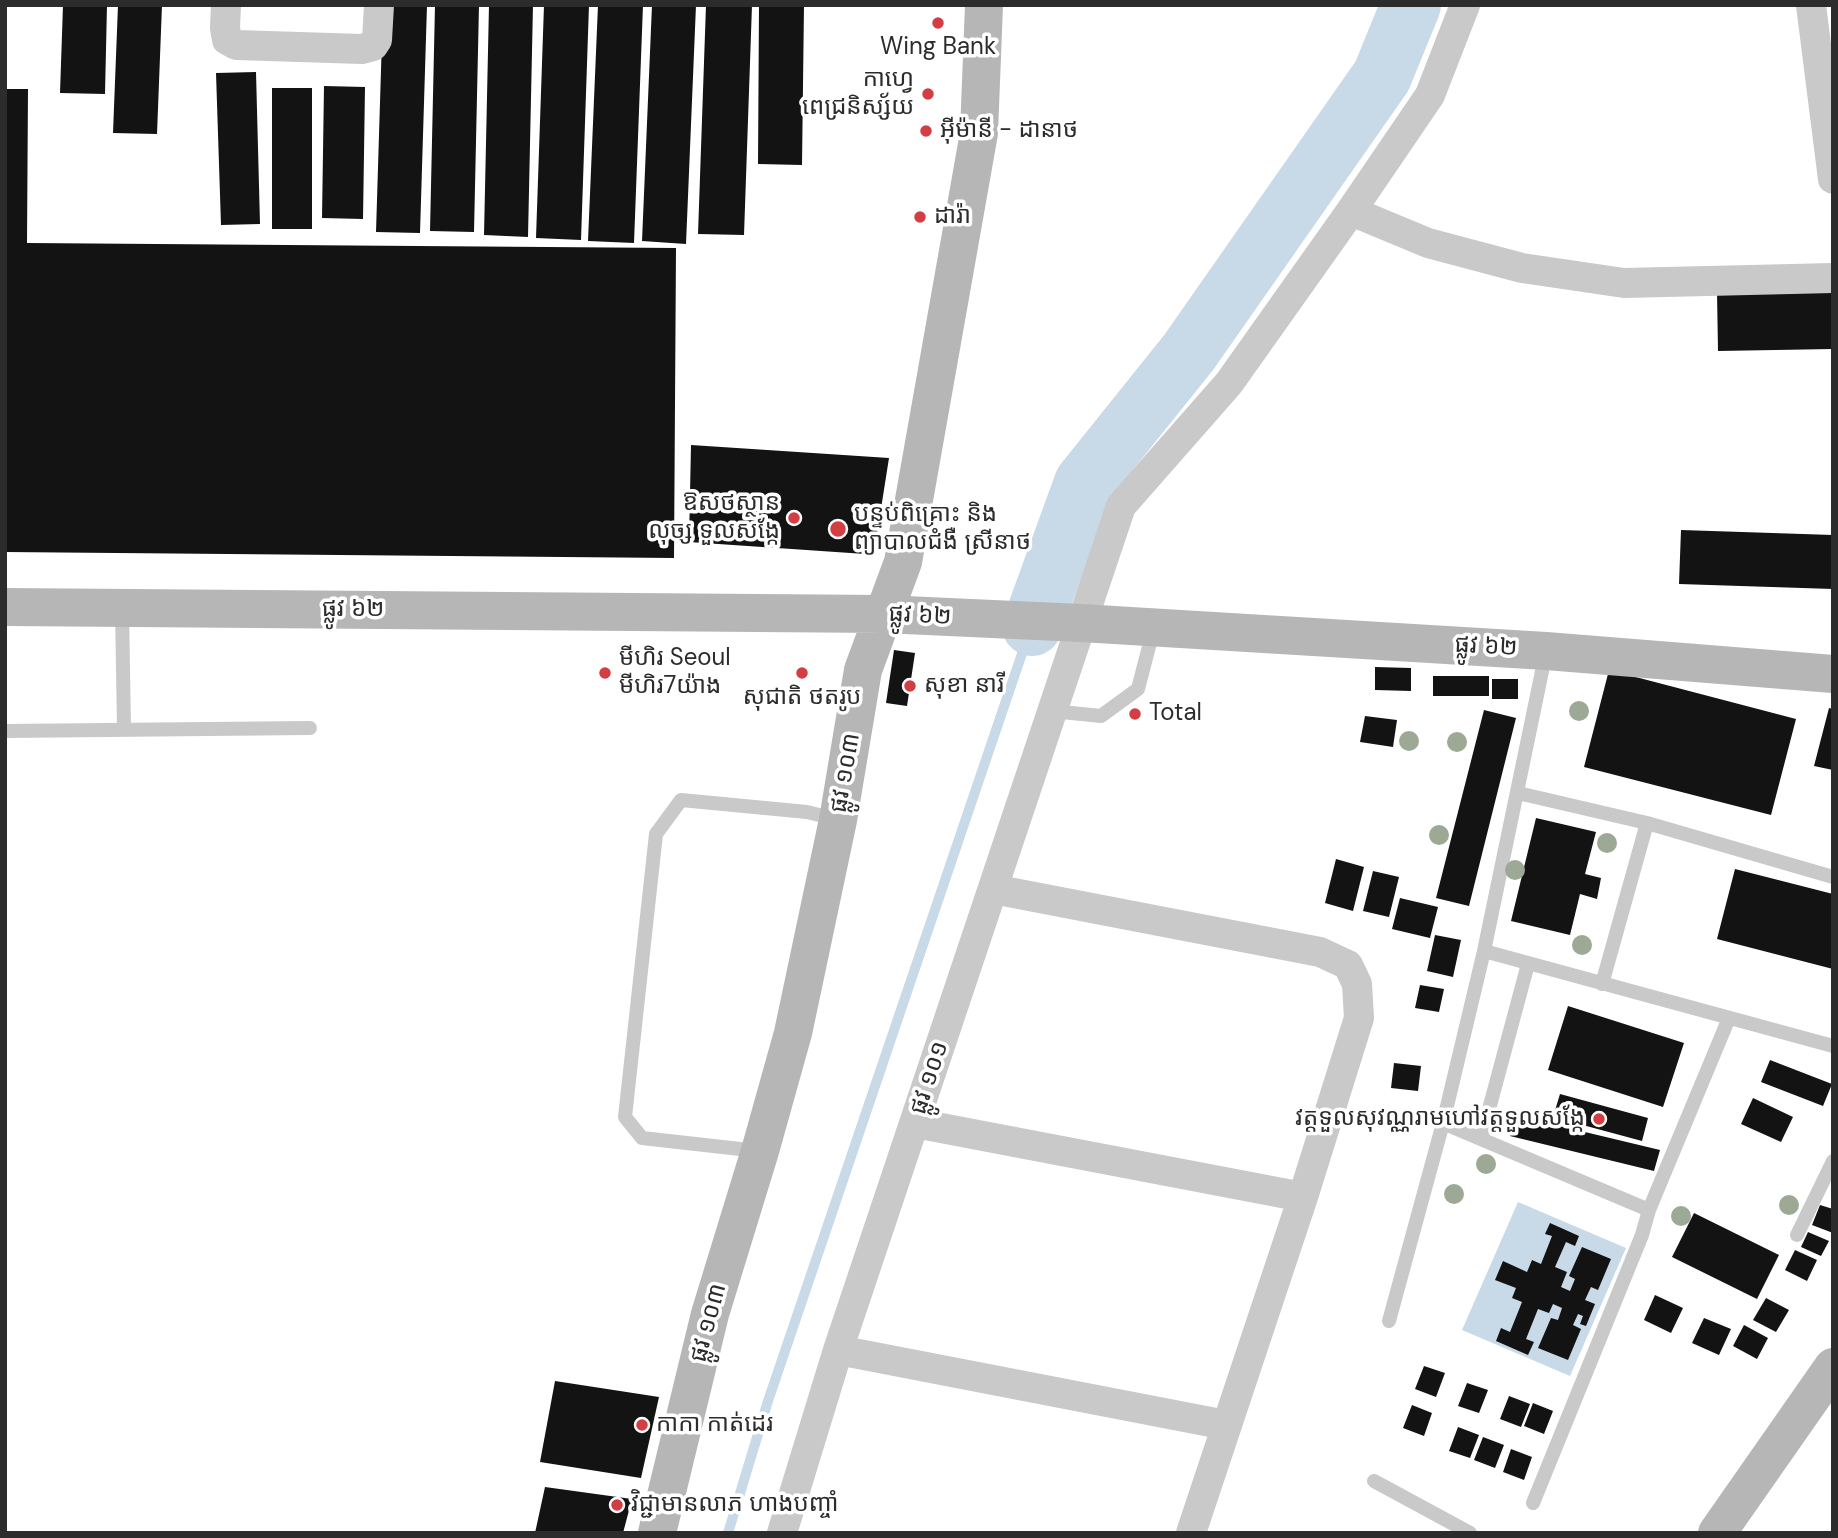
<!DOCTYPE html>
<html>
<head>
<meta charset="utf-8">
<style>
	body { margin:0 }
	#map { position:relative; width:1838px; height:1538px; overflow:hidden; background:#fff; font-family:"DM Sans",sans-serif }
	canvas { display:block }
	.frame { position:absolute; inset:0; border:7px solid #2c2c2c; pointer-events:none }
</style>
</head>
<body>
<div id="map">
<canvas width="1838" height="1538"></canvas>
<div class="frame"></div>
</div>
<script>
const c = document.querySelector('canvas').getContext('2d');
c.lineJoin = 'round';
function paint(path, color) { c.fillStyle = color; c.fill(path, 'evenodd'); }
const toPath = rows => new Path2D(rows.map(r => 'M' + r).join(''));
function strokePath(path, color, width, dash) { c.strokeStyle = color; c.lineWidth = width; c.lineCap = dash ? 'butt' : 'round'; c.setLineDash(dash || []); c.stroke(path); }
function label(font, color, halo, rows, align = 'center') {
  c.font = font + ' "DM Sans","Noto Sans Khmer",sans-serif'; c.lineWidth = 7; c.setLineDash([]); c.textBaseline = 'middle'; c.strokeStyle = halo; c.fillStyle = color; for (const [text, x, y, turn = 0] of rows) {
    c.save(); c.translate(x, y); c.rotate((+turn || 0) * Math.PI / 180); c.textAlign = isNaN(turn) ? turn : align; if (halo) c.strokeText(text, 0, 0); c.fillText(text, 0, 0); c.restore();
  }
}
paint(toPath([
	[1518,1202,1626,1248,1570,1376,1462,1330]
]), '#c8d9e7');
strokePath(toPath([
	[728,1533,768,1401,1030,630]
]), '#c8d9e7', 10);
strokePath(toPath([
	[1032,626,1084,483,1189,352,1382,76,1411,5]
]), '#c8d9e7', 60);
paint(toPath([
	[63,5,107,5,105,94,60,93],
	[118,5,162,5,157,134,113,133],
	[383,5,427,5,420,233,376,232],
	[435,5,479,5,474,232,430,231],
	[489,5,533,5,528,237,484,235],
	[544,5,589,5,581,240,536,238],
	[598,5,643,5,634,243,588,241],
	[652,5,696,5,686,244,642,241],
	[706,5,752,5,744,235,698,234],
	[759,5,804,5,802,165,758,164],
	[256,72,260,224,221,225,216,73],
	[324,86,365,87,363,219,322,218],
	[272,88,312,88,312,229,272,229],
	[5,89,28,89,27,243,676,248,674,558,5,552],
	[1833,290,1833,349,1718,351,1717,292],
	[691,445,889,458,877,534,865,554,689,542],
	[1681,530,1833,535,1833,589,1679,584],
	[894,650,915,653,907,706,886,703],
	[1375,667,1411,668,1411,691,1375,690],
	[1609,670,1796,719,1771,815,1584,767],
	[1433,676,1489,676,1489,696,1433,696],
	[1492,679,1518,679,1518,699,1492,699],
	[1829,708,1833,709,1833,770,1814,766],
	[1484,710,1516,718,1469,906,1436,898],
	[1365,716,1397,720,1393,747,1360,742],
	[1536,818,1596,832,1585,874,1601,878,1597,899,1580,894,1570,935,1511,921],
	[1336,859,1364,867,1353,911,1325,903],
	[1735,869,1833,894,1833,969,1717,939],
	[1373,871,1399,877,1389,917,1363,911],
	[1400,898,1438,907,1430,938,1392,929],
	[1435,935,1461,940,1453,977,1427,971],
	[1420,985,1444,989,1439,1012,1415,1008],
	[1568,1006,1684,1043,1663,1107,1548,1070],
	[1770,1060,1832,1084,1823,1106,1761,1082],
	[1394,1063,1421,1066,1418,1091,1391,1088],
	[1560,1094,1648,1118,1642,1141,1553,1117],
	[1753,1098,1793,1117,1781,1142,1741,1124],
	[1514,1115,1660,1150,1654,1171,1510,1136],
	[1820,1205,1833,1209,1833,1233,1812,1225],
	[1694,1213,1779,1255,1757,1299,1672,1257],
	[1550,1223,1579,1236,1575,1246,1566,1242,1555,1267,1567,1272,1561,1287,1570,1291,1575,1279,1569,1276,1582,1247,1611,1259,1598,1290,1591,1287,1585,1300,1595,1304,1586,1326,1580,1324,1583,1316,1578,1314,1573,1325,1581,1329,1568,1360,1538,1348,1551,1318,1558,1320,1562,1308,1553,1304,1549,1313,1538,1309,1526,1339,1534,1342,1528,1355,1496,1341,1501,1328,1510,1332,1522,1302,1512,1298,1516,1288,1495,1280,1503,1261,1527,1272,1532,1260,1541,1264,1552,1236,1545,1234],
	[1808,1232,1829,1241,1821,1256,1801,1247],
	[1795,1250,1817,1260,1807,1281,1785,1270],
	[1655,1295,1683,1308,1671,1333,1644,1320],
	[1766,1298,1789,1310,1776,1332,1753,1320],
	[1704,1318,1731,1329,1719,1355,1692,1343],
	[1744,1325,1768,1338,1757,1359,1733,1346],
	[1424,1366,1445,1373,1436,1397,1415,1389],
	[555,1381,659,1397,641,1478,540,1462],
	[1467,1383,1488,1390,1479,1413,1458,1406],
	[1509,1396,1530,1404,1521,1427,1500,1419],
	[1533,1403,1553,1411,1544,1434,1524,1426],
	[1412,1405,1432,1413,1424,1436,1403,1428],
	[1458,1427,1479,1435,1470,1458,1449,1451],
	[1483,1437,1504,1445,1495,1468,1474,1460],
	[1511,1449,1532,1457,1524,1480,1503,1472],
	[545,1487,632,1499,623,1533,535,1533]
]), '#131313');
strokePath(toPath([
	[122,609,124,729],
	[1546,652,1484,951,1833,1046],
	[1052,711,1101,716,1138,689,1153,631],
	[5,731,310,728],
	[1518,793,1647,823,1833,877],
	[1602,984,1647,823],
	[1443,1123,1649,1210,1642,1235,1533,1503],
	[1481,1139,1528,964],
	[758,1151,642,1138,625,1117,656,834,681,800,807,812,835,819],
	[1649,1210,1729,1018],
	[1797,1235,1833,1161],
	[1389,1321,1443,1123,1484,951],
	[1374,1481,1470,1533]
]), '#c9c9c9', 14);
strokePath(toPath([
	[226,5,225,28,227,40,236,45,362,49,373,46,377,40,379,5],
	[1811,5,1833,179],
	[1351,211,1428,243,1522,268,1624,283,1833,278],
	[993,889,1320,952,1348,965,1357,984,1359,1018,1303,1197,1191,1533],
	[915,1123,1303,1197],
	[838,1350,1226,1425],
	[782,1533,838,1350,1121,506,1229,383,1351,211,1430,95,1465,5]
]), '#c9c9c9', 30);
strokePath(toPath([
	[5,607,883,614,1081,623,1546,651,1833,674],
	[657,1533,710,1314,760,1151,793,1033,838,820,863,670,903,562,979,133,984,5],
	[1717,1533,1833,1367]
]), '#b6b6b6', 38);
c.fillStyle = '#9da995';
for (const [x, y] of [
	[1579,711],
	[1409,741],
	[1457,742],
	[1439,835],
	[1607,843],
	[1515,870],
	[1582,945],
	[1486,1164],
	[1454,1194],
	[1789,1205],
	[1681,1216]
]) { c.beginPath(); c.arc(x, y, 10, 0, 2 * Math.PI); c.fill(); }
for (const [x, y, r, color] of [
	[938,23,7,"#d33e42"],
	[928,94,7,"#d33e42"],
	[926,131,7,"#d33e42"],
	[920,217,7,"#d33e42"],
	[794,518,7,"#d33e42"],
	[838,529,9,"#d33e42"],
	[605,673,7,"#d33e42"],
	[802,673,7,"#d33e42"],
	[910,686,7,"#d33e42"],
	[1135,714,7,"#d33e42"],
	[1599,1119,7,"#d33e42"],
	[642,1425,7,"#d33e42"],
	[617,1505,7,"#d33e42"]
]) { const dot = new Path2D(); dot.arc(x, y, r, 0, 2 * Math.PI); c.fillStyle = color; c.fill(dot); strokePath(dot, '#fff', 2.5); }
label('24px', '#2c2c2c', '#fff', [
	["Wing Bank",938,48,"center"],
	["កាហ្វេ",914,80,"right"],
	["ពេជ្រនិស្ស័យ",914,108,"right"],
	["អ៊ីម៉ានី - ដានាថ",940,131],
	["ដារ៉ា",934,217],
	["ឱសថស្ថាន",780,504,"right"],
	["លុច្ស ទួលសង្កែ",780,532,"right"],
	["បន្ទប់ពិគ្រោះ និង",854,515],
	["ព្យាបាលជំងឺ ស្រីនាថ",854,543],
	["មីហិរ Seoul",619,659],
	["មីហិរ7យ៉ាង",619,687],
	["សុខា នារី",924,686],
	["សុជាតិ ថតរូប",802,698,"center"],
	["Total",1149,714],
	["វត្តទួលសុវណ្ណរាមហៅវត្តទួលសង្កែ",1585,1119,"right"],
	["កាកា កាត់ដេរ",656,1425],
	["វិជ្ជាមានលាភ ហាងបញ្ចាំ",631,1505]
], 'left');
label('24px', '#2c2c2c', '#fff', [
	["ផ្លូវ ៦២",353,610],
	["ផ្លូវ ៦២",920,616,3],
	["ផ្លូវ ៦២",1486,647,3],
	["ផ្លូវ ១០៣",846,773,-80],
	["ផ្លូវ ១០១",930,1078,-72],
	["ផ្លូវ ១០៣",709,1323,-75]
]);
</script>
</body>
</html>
